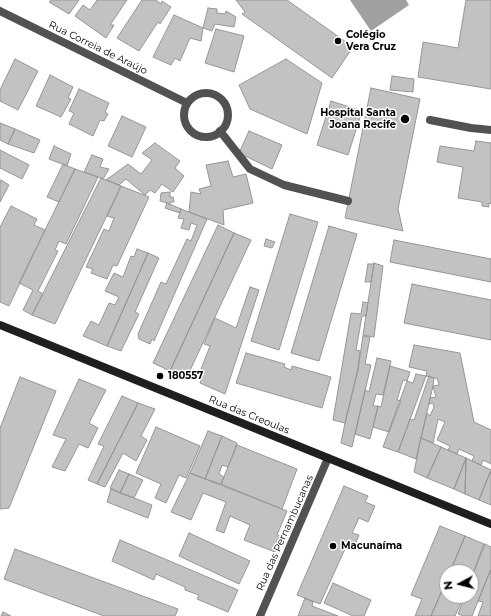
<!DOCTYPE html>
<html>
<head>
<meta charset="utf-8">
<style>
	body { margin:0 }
	#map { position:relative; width:491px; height:616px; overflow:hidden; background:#fff; font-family:Montserrat,sans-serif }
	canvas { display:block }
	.north { position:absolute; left:439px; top:564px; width:40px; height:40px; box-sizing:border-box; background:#fff; border:1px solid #999; border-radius:50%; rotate:263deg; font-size:11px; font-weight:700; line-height:16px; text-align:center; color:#000 }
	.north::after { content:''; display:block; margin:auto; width:14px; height:18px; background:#000; clip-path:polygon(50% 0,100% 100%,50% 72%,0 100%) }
</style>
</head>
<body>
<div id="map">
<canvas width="491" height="616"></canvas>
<div class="north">N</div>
</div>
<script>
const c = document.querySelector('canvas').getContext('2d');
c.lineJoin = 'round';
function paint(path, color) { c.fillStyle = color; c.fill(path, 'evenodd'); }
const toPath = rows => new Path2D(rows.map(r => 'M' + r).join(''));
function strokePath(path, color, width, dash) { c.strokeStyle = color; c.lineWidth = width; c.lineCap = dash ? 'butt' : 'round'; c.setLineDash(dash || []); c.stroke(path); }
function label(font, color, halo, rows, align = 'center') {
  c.font = font + ' Montserrat,sans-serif'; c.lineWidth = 3; c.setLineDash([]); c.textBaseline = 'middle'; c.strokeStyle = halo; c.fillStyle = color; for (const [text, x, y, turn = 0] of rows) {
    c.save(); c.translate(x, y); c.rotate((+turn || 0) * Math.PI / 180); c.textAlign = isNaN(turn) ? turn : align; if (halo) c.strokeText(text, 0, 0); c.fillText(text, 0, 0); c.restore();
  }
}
paint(toPath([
	[350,0,406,0,409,5,371,31]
]), '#a0a0a0');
const building = toPath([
	[51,0,79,0,69,14,49,2,51,0],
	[97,0,127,0,110,25,114,25,106,38,75,16,83,5,90,10,97,0],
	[142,0,156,0,161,4,162,1,171,7,160,24,158,22,139,51,117,38,142,0],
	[236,0,287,0,353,47,332,78,242,14,245,12,236,0],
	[466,0,491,0,491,89,418,77,423,42,458,48,466,0],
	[208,8,217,9,217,13,225,14,226,11,236,17,234,27,215,24,212,31,203,28,208,8],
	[174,15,203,28,201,41,190,38,180,61,175,58,171,65,153,57,174,15],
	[216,29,244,36,234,72,205,63,216,29],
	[15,59,38,71,18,110,0,101,0,90,15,59],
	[286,59,322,83,307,134,250,109,239,85,286,59],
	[50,75,73,87,68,98,71,99,61,117,36,106,50,75],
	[392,76,414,79,413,92,390,90,392,76],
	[371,88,420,99,398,209,403,231,345,218,371,88],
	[79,89,109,103,105,112,108,114,104,121,100,120,93,136,69,124,74,113,69,111,79,89],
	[331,101,362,111,348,155,317,145,331,101],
	[122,116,146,127,132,157,108,146,122,116],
	[0,123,15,129,8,144,0,140,0,123],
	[15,129,40,140,34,153,8,144,15,129],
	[249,131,282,145,272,169,239,153,249,131],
	[476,141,491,143,491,204,488,203,489,207,482,206,482,202,458,198,463,167,437,162,440,146,474,151,476,141],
	[155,143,180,161,175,168,184,176,173,192,162,184,155,193,150,190,145,195,126,179,119,185,106,180,128,164,141,174,152,160,142,153,155,143],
	[54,146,71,154,67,166,49,159,54,146],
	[0,150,29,165,22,179,0,168,0,150],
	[92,155,103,159,100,167,109,169,103,179,84,172,92,155],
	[228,161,233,177,246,174,253,203,223,210,224,225,189,212,191,192,201,194,199,189,211,186,206,165,228,161],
	[63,164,75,169,59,202,47,197,63,164],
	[75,169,98,177,66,244,59,241,55,250,58,251,38,291,43,294,32,315,23,310,33,290,19,283,75,169],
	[101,178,121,186,55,324,32,315,101,178],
	[1,180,9,185,0,202,0,183,1,180],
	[121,186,149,197,117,266,113,265,107,279,91,273,93,269,86,267,104,229,109,231,114,218,107,216,121,186],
	[170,192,170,197,173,197,174,202,170,202,170,205,167,203,160,201,161,193,170,192],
	[167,203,181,209,180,213,165,208,167,203],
	[11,206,37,219,34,225,45,230,9,306,0,302,0,227,11,206],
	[181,209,207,219,154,341,152,339,150,344,139,339,138,334,161,282,166,284,187,239,191,241,197,225,191,223,189,230,181,228,184,219,178,218,181,209],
	[290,214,318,222,279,350,251,341,290,214],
	[218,225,234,233,170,371,153,363,218,225],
	[329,226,357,234,319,361,291,353,329,226],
	[234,233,251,240,186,379,170,371,234,233],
	[266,239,275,242,272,248,264,246,266,239],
	[394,240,491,259,491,282,390,262,394,240],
	[137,249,148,253,107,346,83,336,91,321,99,325,109,303,115,305,119,297,105,291,114,273,123,277,131,256,134,257,137,249],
	[148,253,159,258,135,312,139,314,121,351,107,346,148,253],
	[374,263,383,266,374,337,363,335,374,263],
	[368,264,374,264,371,282,365,282,368,264],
	[412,284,491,300,491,340,404,323,412,284],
	[250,287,259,290,225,394,200,383,204,371,201,369,210,346,204,344,215,318,236,328,250,287],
	[363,302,368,303,366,316,362,316,356,350,360,351,358,369,345,423,333,420,351,313,361,314,363,302],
	[363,336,370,337,365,364,371,365,352,447,341,443,345,423,358,369,363,336],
	[414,345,460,353,474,422,491,430,491,464,483,460,481,465,472,461,474,456,459,449,457,454,448,450,450,446,437,440,445,422,438,419,433,443,421,438,427,413,430,416,434,407,433,403,429,404,430,398,436,397,433,386,439,385,437,378,434,378,426,376,427,371,409,367,414,345],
	[246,353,285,364,284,367,291,370,292,366,331,377,322,408,236,383,246,353],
	[377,358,391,361,383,395,376,394,373,406,378,406,370,439,355,434,365,390,369,392,377,358],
	[390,366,410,372,407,381,403,380,397,400,401,401,389,432,373,427,378,406,381,407,390,366],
	[416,374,426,376,398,452,383,447,407,381,413,383,416,374],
	[429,376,434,378,433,386,416,459,398,452,410,419,414,420,429,376],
	[20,377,56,391,9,508,0,509,0,428,20,377],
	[79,379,106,390,89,423,98,428,88,448,79,444,65,471,52,467,66,439,53,435,79,379],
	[122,396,138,403,97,484,88,480,104,446,98,444,122,396],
	[138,403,155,409,141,436,147,440,136,461,123,453,105,487,97,484,138,403],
	[156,427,200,446,186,478,179,475,166,503,155,498,161,484,136,473,156,427],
	[208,431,222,436,205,479,190,473,208,431],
	[222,436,237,443,228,467,222,465,219,474,224,477,221,484,205,479,222,436],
	[421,438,441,447,427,478,414,472,421,438],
	[237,445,297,469,282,509,221,484,237,445],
	[441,447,466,458,454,489,427,478,441,447],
	[466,458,465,494,454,489,466,458],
	[466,458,491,470,479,500,465,494,466,458],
	[119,470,129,474,120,493,110,488,119,470],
	[491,470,491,505,479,500,491,470],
	[190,473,287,511,277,535,282,537,275,552,244,540,250,525,230,516,224,533,216,530,226,502,203,493,191,520,171,512,190,473],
	[129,474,143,480,134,498,120,493,129,474],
	[344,486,368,496,365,502,375,506,368,522,359,518,352,533,359,535,354,547,349,545,345,549,320,604,297,595,344,486],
	[111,489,152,505,148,518,107,502,111,489],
	[440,526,465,536,450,572,447,572,447,579,431,616,415,616,422,599,411,595,440,526],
	[189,533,250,561,239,584,179,556,189,533],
	[465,536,484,544,471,578,471,572,450,572,465,536],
	[120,540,238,590,228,612,197,599,199,595,185,590,185,587,156,574,154,580,112,561,120,540],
	[485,544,491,547,491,569,472,616,463,616,458,614,465,596,471,596,471,579,485,544],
	[15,549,178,609,175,616,104,616,4,579,15,549],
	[491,569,491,616,478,616,483,602,478,601,491,569],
	[447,579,447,596,464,596,455,616,431,616,447,579],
	[333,583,371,600,364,616,353,616,324,603,333,583],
	[305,598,313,602,312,606,338,616,298,616,305,598],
	[3,612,11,616,1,616,3,612]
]);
paint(building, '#c2c2c2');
strokePath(building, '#969696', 1);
strokePath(toPath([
	[430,120,471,128,491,130],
	[220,131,250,169,284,185,348,201]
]), '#525252', 8);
strokePath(toPath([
	[0,11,187,103],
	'184 115a22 22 0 1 1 44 0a22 22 0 1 1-44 0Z'
]), '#525252', 8);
strokePath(toPath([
	[260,616,328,458]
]), '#525252', 8);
strokePath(toPath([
	[0,325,328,458,491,524]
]), '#1f1f1f', 8);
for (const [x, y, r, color] of [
	[338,41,4,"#000"],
	[405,119,5,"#000"],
	[160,376,4,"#000"],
	[333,546,4,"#000"]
]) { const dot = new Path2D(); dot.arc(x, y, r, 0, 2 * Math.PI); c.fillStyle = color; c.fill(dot); strokePath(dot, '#fff', 1.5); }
label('bold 10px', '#000', '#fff', [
	["Colégio",346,35],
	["Vera Cruz",346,47],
	["Hospital Santa",396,113,"right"],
	["Joana Recife",396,125,"right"],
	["180557",168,376],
	["Macunaíma",341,546]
], 'left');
label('10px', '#000', '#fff', [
	["Rua Correia de Araújo",98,48,26],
	["Rua das Creoulas",249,415,22],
	["Rua das Pernambucanas",285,533,-66]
]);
</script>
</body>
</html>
